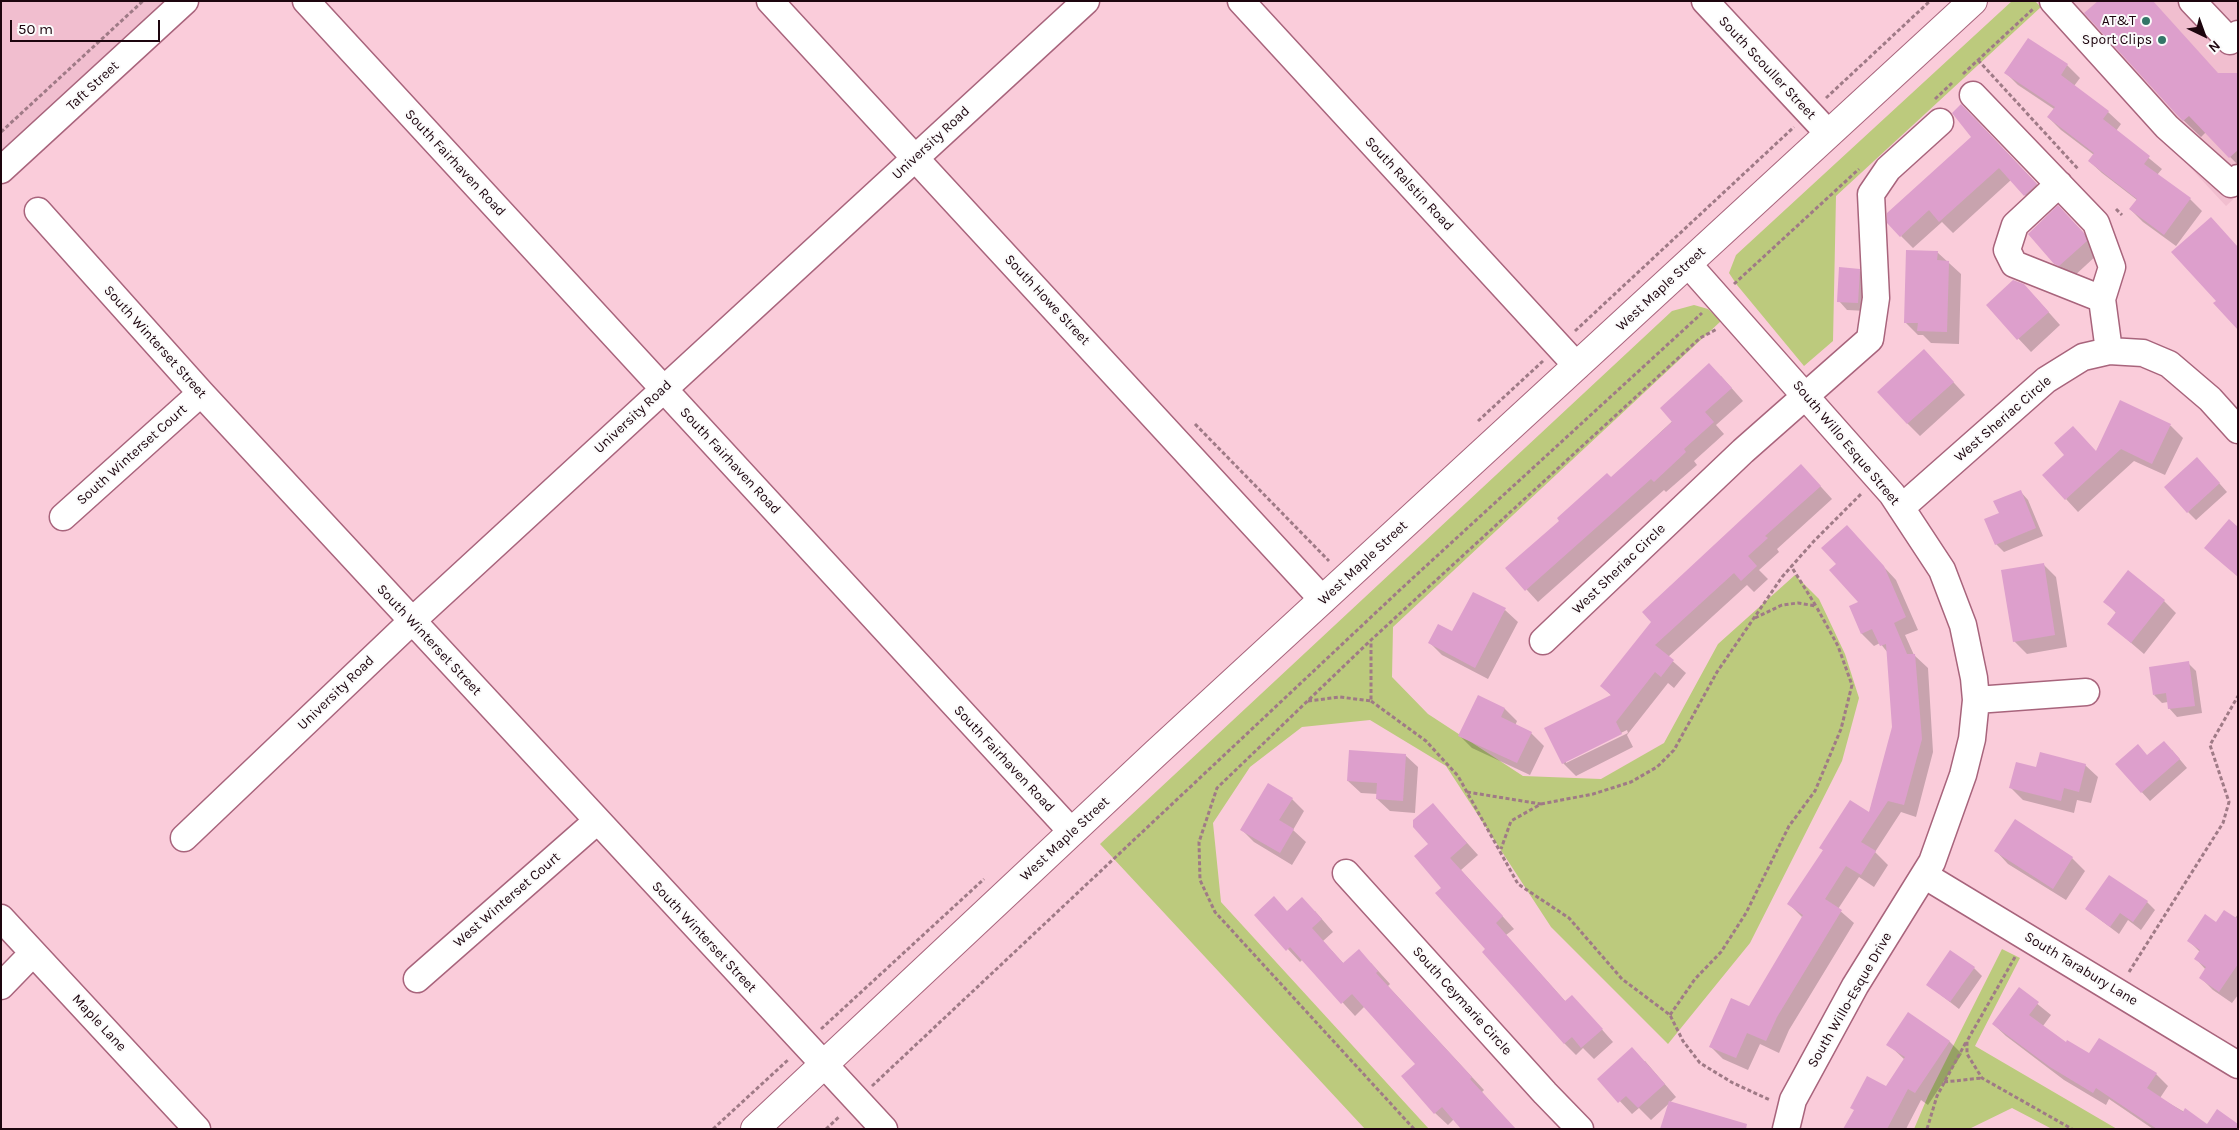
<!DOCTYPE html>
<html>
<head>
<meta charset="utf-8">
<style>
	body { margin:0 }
	#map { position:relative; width:2239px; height:1130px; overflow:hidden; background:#faccda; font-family:Karla,sans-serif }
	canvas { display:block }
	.frame { position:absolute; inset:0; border:2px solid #1d050e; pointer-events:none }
	.north { position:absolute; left:2179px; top:10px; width:50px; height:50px; -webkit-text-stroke:4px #fbfbfb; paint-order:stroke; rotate:138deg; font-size:14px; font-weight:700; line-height:20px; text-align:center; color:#1d050e }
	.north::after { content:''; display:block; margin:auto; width:18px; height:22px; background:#1d050e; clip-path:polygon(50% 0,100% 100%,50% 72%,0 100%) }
	.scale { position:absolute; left:10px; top:20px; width:150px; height:22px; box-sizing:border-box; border:2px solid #1d050e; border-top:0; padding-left:6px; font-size:15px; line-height:18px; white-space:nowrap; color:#1d050e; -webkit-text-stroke:4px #fbfbfb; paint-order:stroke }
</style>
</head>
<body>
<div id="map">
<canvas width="2239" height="1130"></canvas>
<div class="frame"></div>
<div class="north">N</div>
<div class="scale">50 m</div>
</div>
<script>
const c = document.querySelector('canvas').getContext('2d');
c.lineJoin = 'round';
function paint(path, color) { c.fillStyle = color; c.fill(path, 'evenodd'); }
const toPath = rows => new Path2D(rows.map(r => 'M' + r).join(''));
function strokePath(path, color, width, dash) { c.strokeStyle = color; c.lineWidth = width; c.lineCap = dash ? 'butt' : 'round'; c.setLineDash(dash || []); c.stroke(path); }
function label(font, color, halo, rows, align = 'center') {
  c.font = font + ' Karla,sans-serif'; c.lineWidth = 4; c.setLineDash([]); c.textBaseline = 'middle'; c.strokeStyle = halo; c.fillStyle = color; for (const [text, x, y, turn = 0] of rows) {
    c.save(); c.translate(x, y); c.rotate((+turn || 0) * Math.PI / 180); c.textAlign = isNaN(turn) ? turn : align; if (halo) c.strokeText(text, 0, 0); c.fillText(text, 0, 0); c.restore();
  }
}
paint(toPath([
	[1,1,191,1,1,175],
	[2048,1,2238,1,2238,195,2226,206,2041,7]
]), '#f1becf');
paint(toPath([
	[2012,1,2035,1,2041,7,1836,196,1833,341,1804,366,1737,285,1729,273,1736,255],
	[1694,305,1708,309,1721,321,1393,627,1392,677,1428,714,1523,776,1601,779,1664,743,1718,644,1795,575,1819,599,1845,654,1859,698,1842,761,1750,943,1668,1044,1551,927,1446,766,1370,720,1302,727,1250,767,1213,823,1221,902,1429,1129,1365,1129,1100,844,1672,311],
	[2002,949,2020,958,1975,1046,2117,1129,2052,1129,2012,1108,1969,1129,1914,1129,1928,1096]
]), '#bcca7d');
paint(toPath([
	[2067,65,2080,78,2074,86,2108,112,2121,124,2116,131,2162,169,2157,175,2190,199,2202,211,2176,246,2143,222,2130,209,2137,200,2102,173,2089,161,2094,155,2061,130,2048,117,2054,109,2018,85,2006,73],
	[2238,74,2238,165,2206,132,2201,137,2178,115],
	[1974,118,2049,197,2037,208,2011,180,1953,233,1942,222,1913,248,1901,236,1972,137],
	[2070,219,2096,246,2098,254,2072,278,2055,263],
	[1937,252,1961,274,1959,344,1931,343,1923,335,1918,335,1905,322],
	[1859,270,1867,278,1866,311,1847,310,1839,301],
	[2036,298,2060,325,2031,352,1987,305],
	[1936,363,1965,395,1920,436,1907,423],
	[1721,376,1743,401,1716,425,1724,434,1694,461,1697,465,1666,492,1664,490,1538,602,1507,568,1611,478],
	[2121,402,2171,426,2183,438,2165,475,2134,461,2078,512,2066,499,2096,452],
	[2205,467,2227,492,2196,520,2188,512],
	[1813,478,1832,499,1777,549,1779,552,1759,570,1768,579,1754,592,1747,585,1668,657,1686,673,1674,688,1668,683,1627,735,1633,747,1576,776,1563,763,1612,696,1602,686],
	[1627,730,1628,733,1566,763,1566,760],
	[2020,491,2028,500,2043,536,2004,552,1996,544,2000,514],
	[1847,527,1896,580,1918,630,1905,635,1914,655,1928,668,1933,752,1916,817,1901,812,1875,852,1888,865,1874,887,1859,877,1838,909,1854,923,1789,1030,1779,1053,1760,1044,1748,1070,1723,1059,1711,1047,1749,1007,1803,918,1789,904,1824,851,1821,848,1869,814,1893,727,1888,653,1880,643,1874,646,1862,634,1860,602,1838,564],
	[2043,564,2056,577,2067,647,2027,654,2014,641],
	[2105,601,2164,601,2176,613,2144,654,2109,624,2117,614],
	[1505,610,1518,622,1488,679,1442,655,1430,643],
	[2188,663,2196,671,2202,713,2177,717,2169,708,2168,702,2162,703,2154,695],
	[1478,697,1505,709,1517,721,1515,726,1531,733,1544,746,1530,775,1472,748,1460,736],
	[2172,750,2187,768,2150,801,2117,765],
	[1405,755,1418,767,1415,813,1390,811,1377,799,1378,794,1361,793,1348,781],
	[2085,765,2098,777,2091,803,2077,800,2074,813,2023,800,2011,788,2037,768],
	[1292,799,1304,811,1293,830,1306,842,1292,865,1254,842,1242,830],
	[1433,805,1478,855,1461,870,1514,929,1506,935,1566,1002,1583,1008,1613,1042,1594,1059,1583,1048,1576,1055,1565,1044,1484,952,1486,949,1443,888,1430,844],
	[2015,821,2072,858,2085,871,2066,900,2008,864,1996,851],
	[2147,902,2155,910,2141,930,2128,920,2119,934,2086,909],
	[1315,911,1333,932,1323,941,1344,964,1371,963,1390,984,1388,986,1484,1090,1482,1092,1515,1129,1454,1119,1448,1125,1435,1113,1417,1064,1365,1006,1355,1016,1303,959,1300,962,1256,915],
	[2238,914,2238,995,2232,1003,2213,990,2201,978,2206,970,2196,959,2200,952,2189,941,2235,918],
	[1974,968,1982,976,1959,1009,1928,985],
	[2019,989,2051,1015,2043,1026,2066,1044,2090,1055,2156,1074,2168,1086,2160,1098,2207,1125,2238,1129,2153,1129,2109,1099,2106,1105,2064,1080,2006,1036,1993,1024],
	[1908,1014,1950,1042,1962,1054,1928,1105,1921,1100,1906,1129,1844,1129,1886,1088,1905,1060,1888,1044],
	[1645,1061,1676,1097,1651,1120,1639,1108,1632,1114,1599,1079]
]), '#0003');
paint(toPath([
	[2098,1,2153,1,2218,73,2238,73,2238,150,2229,158,2189,116,2183,121,2178,116,2084,13],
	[2028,38,2068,64,2061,75,2109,111,2103,119,2150,156,2144,164,2191,198,2164,235,2129,209,2137,199,2088,161,2094,153,2047,117,2055,107,2004,73],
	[1961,104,2037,184,2024,196,1999,168,1939,222,1929,210,1900,237,1887,223,1887,213,1971,137,1952,113],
	[2058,205,2084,233,2087,241,2059,266,2054,264,2028,234],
	[2211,217,2238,247,2238,330,2213,303,2216,301,2171,252],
	[1906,250,1938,251,1937,260,1949,261,1947,332,1917,331,1918,323,1904,323],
	[1839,267,1860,269,1858,303,1837,302],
	[2013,280,2024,284,2049,312,2017,340,1986,305],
	[1924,349,1954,382,1907,424,1877,392],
	[1709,363,1732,388,1705,412,1714,422,1684,449,1686,452,1654,482,1651,479,1525,591,1505,568,1559,521,1557,518,1607,473,1611,477,1672,422,1660,408],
	[2120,400,2171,424,2152,464,2121,449,2065,500,2042,475,2064,455,2054,443,2073,426,2096,451],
	[2197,457,2220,483,2187,513,2164,487],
	[1801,464,1821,486,1765,536,1768,538,1748,556,1757,566,1741,581,1734,573,1655,645,1674,660,1661,677,1655,672,1616,722,1622,734,1562,764,1544,728,1611,695,1600,686,1651,622,1642,612],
	[2021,490,2036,528,1995,545,1984,519,1999,513,1993,501],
	[2229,519,2238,527,2238,577,2204,548],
	[1847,525,1884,566,1906,617,1894,623,1907,654,1915,654,1922,739,1904,805,1888,801,1861,842,1876,851,1861,875,1846,866,1825,899,1842,910,1777,1017,1766,1041,1747,1033,1736,1058,1709,1047,1731,998,1749,1006,1803,915,1787,904,1823,850,1819,848,1850,800,1869,812,1892,727,1886,644,1880,646,1872,629,1861,634,1849,606,1858,602,1829,570,1836,564,1821,548],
	[2044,563,2055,635,2013,642,2001,570],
	[2128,570,2165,600,2131,643,2107,624,2116,612,2103,602],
	[1473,592,1506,608,1475,668,1428,643,1438,624,1452,631],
	[2189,661,2195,706,2168,709,2166,693,2153,695,2149,667],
	[1478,695,1505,708,1501,717,1532,732,1517,763,1458,736],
	[2164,741,2180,759,2141,793,2115,764,2138,744,2147,755],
	[1349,750,1406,754,1403,801,1376,799,1377,783,1347,781],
	[2040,752,2086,764,2079,792,2064,788,2061,801,2009,788,2016,762,2036,767],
	[1268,783,1293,798,1279,820,1294,829,1280,853,1240,830],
	[1433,803,1467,843,1450,858,1503,916,1496,923,1565,1001,1572,995,1603,1029,1581,1048,1572,1037,1564,1044,1482,952,1485,949,1435,893,1441,888,1414,856,1428,844,1413,827,1413,820],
	[2015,819,2073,857,2053,889,1994,851],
	[2109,875,2148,901,2133,922,2120,913,2110,927,2085,909],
	[1274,896,1287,911,1302,897,1322,919,1312,928,1343,963,1359,949,1378,971,1376,973,1472,1077,1470,1079,1516,1129,1461,1129,1442,1107,1434,1114,1401,1076,1415,1064,1352,994,1341,1004,1290,947,1286,951,1254,915],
	[2224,910,2238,919,2238,964,2219,992,2199,978,2206,967,2194,959,2200,950,2187,941,2205,914,2216,922],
	[1950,950,1975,967,1950,1002,1926,985],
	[2019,987,2039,1002,2029,1015,2066,1042,2067,1040,2089,1053,2099,1038,2157,1073,2147,1088,2183,1112,2185,1108,2207,1124,2217,1109,2238,1124,2238,1129,2157,1129,2096,1088,2093,1093,2050,1067,1992,1024],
	[1908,1012,1950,1041,1915,1093,1908,1089,1887,1129,1843,1129,1854,1110,1850,1108,1867,1076,1886,1086,1905,1057,1886,1045],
	[1632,1047,1665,1084,1638,1108,1626,1096,1618,1103,1597,1079],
	[1669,1101,1747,1124,1746,1129,1660,1129]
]), '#dd9fcc');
const minor = toPath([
	[306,1,1072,832],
	[770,1,1323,600],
	[1241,1,1577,366],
	[1705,1,1829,134],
	[2053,1,2167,127,2231,184,2238,178],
	[2192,1,2230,41,2238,34],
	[1973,95,2096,223,2112,267,2102,299,2109,351],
	[1,170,185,1],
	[2059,184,2015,225,2007,250,2014,264,2102,299],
	[38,211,201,393,884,1129],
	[1688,264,1892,494,1942,570,1963,625,1974,678,1976,700,1972,739,1963,775,1932,862,1855,986,1793,1100,1786,1129],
	[1901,508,2046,380,2083,357,2109,351,2143,353,2169,364,2210,399,2238,430],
	[63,517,201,393],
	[1543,641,1743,451,1870,339,1876,298,1871,194,1888,169,1940,122],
	[1976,700,2086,692],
	[184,838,412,621,1086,1],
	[1346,873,1545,1093,1580,1129],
	[1924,875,2238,1065],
	[1,918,197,1129],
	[417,979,597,821],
	[1,986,33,953]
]);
const major = toPath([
	[755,1129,1156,753,1973,1]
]);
strokePath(minor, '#a8647c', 29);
strokePath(major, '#a8647c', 30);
strokePath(toPath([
	[1978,60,2079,170],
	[1963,74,2033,9],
	[1826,98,1930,1],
	[1935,99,1952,83],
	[1,132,143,1],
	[2116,209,2122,215],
	[1734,284,1859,169],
	[1575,331,1794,127],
	[1478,421,1543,361],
	[1195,424,1329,561],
	[1755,618,1782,605,1798,603,1816,606,1791,566],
	[1308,701,1340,697,1371,701,1371,641],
	[1371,701,1426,741,1458,776,1518,884,1569,918,1622,979,1670,1015,1683,1041,1700,1063,1733,1083,1770,1100],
	[1467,792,1541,804,1511,821,1501,849],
	[1541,804,1593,794,1631,782,1657,767,1674,750,1717,672,1782,577,1814,541,1862,493],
	[2015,957,1967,1041,1967,1054,1982,1078,2072,1129],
	[2129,972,2223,823,2229,802,2210,745,2238,696],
	[1670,1015,1695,979,1721,952,1746,913,1789,826,1815,791,1841,729,1852,685,1838,646,1816,606],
	[821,1029,984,879],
	[1944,1082,1982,1078],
	[872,1086,1402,588,1702,313],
	[713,1129,789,1059],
	[826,1129,840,1116],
	[1414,1129,1215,912,1200,880,1199,842,1217,788,1371,640,1700,338,1717,329],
	[1927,1129,1937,1096,1966,1042]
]), '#9f7a86', 3, [4, 2.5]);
strokePath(minor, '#fff', 26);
strokePath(major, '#fff', 28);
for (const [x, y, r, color] of [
	[2146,21,5,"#337668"],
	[2162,40,5,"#337668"]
]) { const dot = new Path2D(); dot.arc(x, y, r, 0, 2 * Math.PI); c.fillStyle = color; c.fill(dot); strokePath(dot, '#fbfbfb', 2); }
label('14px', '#1d050e', '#fbfbfb', [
	["AT&T",2136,21],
	["Sport Clips",2152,40]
], 'right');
label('14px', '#1d050e', '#fbfbfb', [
	["South Scouller Street",1767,68,47],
	["Taft Street",93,86,-43],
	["University Road",931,143,-43],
	["South Fairhaven Road",455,163,47],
	["South Ralstin Road",1409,184,47],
	["West Maple Street",1661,289,-43],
	["South Howe Street",1047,300,47],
	["South Winterset Street",155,342,48],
	["University Road",633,417,-43],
	["West Sheriac Circle",2003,419,-41],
	["South Willo Esque Street",1846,443,50],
	["South Winterset Court",132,455,-42],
	["South Fairhaven Road",730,461,47],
	["West Maple Street",1363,563,-43],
	["West Sheriac Circle",1619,569,-44],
	["South Winterset Street",429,640,47],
	["University Road",336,693,-44],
	["South Fairhaven Road",1004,759,47],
	["West Maple Street",1065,839,-43],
	["West Winterset Court",507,900,-41],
	["South Winterset Street",704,937,47],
	["South Tarabury Lane",2081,969,31],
	["South Willo-Esque Drive",1850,1000,-60],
	["South Ceymarie Circle",1462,1001,48],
	["Maple Lane",99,1023,47]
]);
</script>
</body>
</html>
